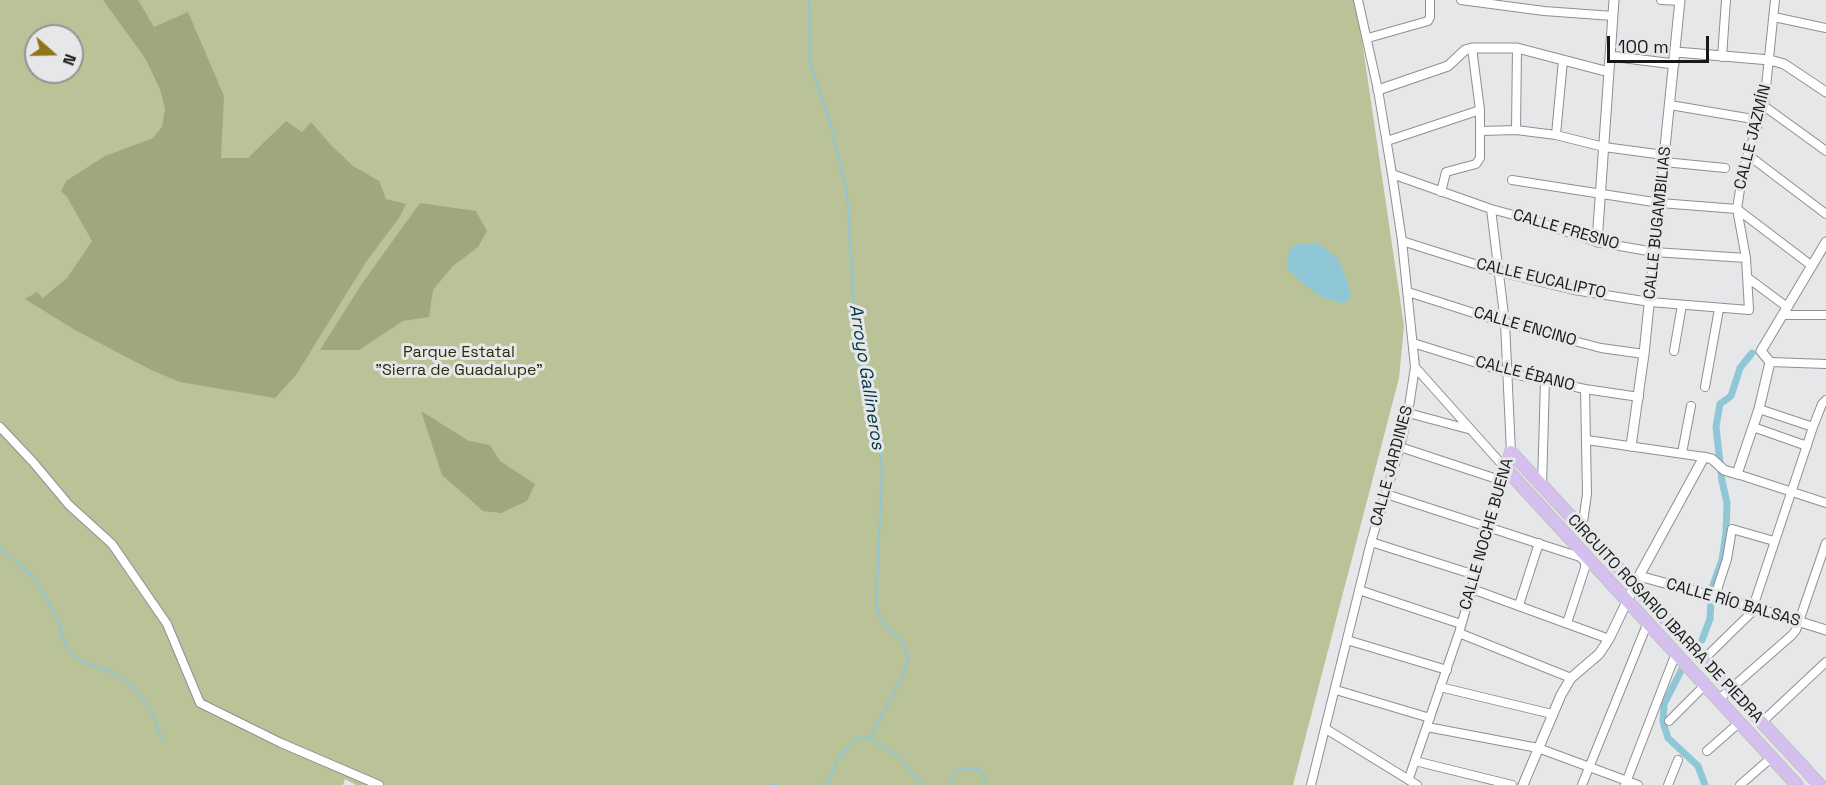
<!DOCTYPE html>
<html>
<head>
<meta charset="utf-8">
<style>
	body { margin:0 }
	#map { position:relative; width:1826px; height:785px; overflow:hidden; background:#e5e7e9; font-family:"Space Grotesk",sans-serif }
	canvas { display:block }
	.north { position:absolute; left:24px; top:24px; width:60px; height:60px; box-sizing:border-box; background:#e5e7e9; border:2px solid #939496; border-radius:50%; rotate:110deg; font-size:16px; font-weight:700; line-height:24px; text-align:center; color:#181819 }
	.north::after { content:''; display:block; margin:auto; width:21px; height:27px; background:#907419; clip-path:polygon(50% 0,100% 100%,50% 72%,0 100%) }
	.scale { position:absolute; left:1607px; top:36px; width:102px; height:27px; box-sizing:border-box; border:3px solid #181819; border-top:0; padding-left:8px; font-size:18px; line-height:21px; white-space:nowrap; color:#181819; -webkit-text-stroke:4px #e5e7e9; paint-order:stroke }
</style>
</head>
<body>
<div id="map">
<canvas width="1826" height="785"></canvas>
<div class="north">N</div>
<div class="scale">100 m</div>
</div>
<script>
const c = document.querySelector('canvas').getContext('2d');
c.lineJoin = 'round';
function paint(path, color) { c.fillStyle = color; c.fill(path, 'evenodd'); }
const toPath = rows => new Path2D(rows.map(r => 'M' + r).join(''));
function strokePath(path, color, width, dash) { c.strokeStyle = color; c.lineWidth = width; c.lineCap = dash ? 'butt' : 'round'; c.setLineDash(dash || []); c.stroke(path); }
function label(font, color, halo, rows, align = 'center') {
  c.font = font + ' "Space Grotesk",sans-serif'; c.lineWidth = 6; c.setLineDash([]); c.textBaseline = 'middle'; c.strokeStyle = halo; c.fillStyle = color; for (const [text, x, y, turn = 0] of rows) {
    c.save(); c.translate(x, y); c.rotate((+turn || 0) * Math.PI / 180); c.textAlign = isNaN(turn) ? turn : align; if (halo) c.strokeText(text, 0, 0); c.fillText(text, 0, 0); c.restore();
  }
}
paint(toPath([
	[0,0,1356,0,1404,326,1399,378,1293,785,356,785,345,779,343,785,0,785],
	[36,36,72,36,72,72,36,72]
]), '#bac298');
paint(toPath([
	[103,0,138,0,154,27,188,12,224,96,221,158,248,158,286,121,302,132,311,122,330,144,353,166,379,181,386,199,406,204,399,218,366,262,296,375,275,398,180,382,151,370,75,330,25,299,37,292,43,298,67,278,92,241,67,197,61,191,66,181,105,156,153,138,162,127,165,109,160,89,145,58],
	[420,203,476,211,487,231,478,247,453,266,433,290,429,317,403,321,359,350,320,350,361,285],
	[421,411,469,441,490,445,500,461,535,484,527,501,501,513,483,511,442,475]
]), '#a0a77c');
paint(toPath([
	[1305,243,1318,243,1338,259,1347,280,1351,296,1348,302,1341,303,1320,296,1302,283,1289,270,1287,264,1289,251,1296,245]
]), '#90c7d6');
strokePath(toPath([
	[809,0,810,65,829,119,847,193,855,323,865,387,879,445,882,472,876,603,878,614,889,630,904,643,908,660,901,679,870,739],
	[0,547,36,580,59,622,64,641,71,653,82,661,113,673,133,687,150,709,162,739],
	[770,785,777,785],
	[824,785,829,781,837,760,856,738,868,738,900,757,922,785],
	[950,785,954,774,964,768,977,768,985,777,984,785]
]), '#90c7d6', 2);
strokePath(toPath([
	[1712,588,1722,560,1726,533,1727,503,1722,481,1716,427,1720,404,1731,396,1740,368,1752,353],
	[1702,640,1710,619,1711,601],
	[1682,669,1664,704,1663,722,1668,738,1698,766,1705,785]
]), '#90c7d6', 7);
const minor = toPath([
	[1461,0,1544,11,1613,16],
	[1661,0,1680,1],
	[1774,17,1826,28],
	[1368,38,1428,21,1430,17,1430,0],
	[1722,57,1726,0],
	[1670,105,1759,120],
	[1764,106,1826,151],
	[1516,130,1517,48],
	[1481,131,1516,130,1556,135,1604,147,1664,155],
	[1556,135,1563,60],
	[1387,141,1480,110],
	[1748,155,1826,214],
	[1664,162,1725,168],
	[1392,174,1491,209,1532,220,1597,242,1654,252,1746,258],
	[1512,180,1660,203,1737,209,1812,266],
	[1441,192,1446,172,1476,164,1480,158,1480,110,1472,48],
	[1491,209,1505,323,1511,452],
	[1402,241,1500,272,1574,290,1650,302,1749,310,1746,258,1737,209,1743,170,1764,106,1775,0],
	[1748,278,1787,307],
	[1408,292,1505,323,1601,348,1644,354],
	[1783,315,1826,315],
	[1413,343,1509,373,1585,389,1639,397],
	[1674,351,1682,305],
	[1770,362,1826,364],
	[1705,387,1719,309],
	[1759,409,1813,427],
	[1408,413,1468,429],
	[0,427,33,462,69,505,112,544,167,624,200,703,281,743,379,785],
	[1753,427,1807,446],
	[1587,440,1704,457],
	[1400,447,1503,481],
	[1682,453,1691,406],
	[1737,474,1826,503],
	[1542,486,1545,381],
	[1386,494,1580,557,1585,562,1585,568,1567,623],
	[1582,529,1587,494,1585,389],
	[1371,542,1475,575],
	[1472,589,1609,639],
	[1359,590,1461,624],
	[1715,596,1727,559,1732,529,1774,541],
	[1519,605,1539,543],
	[1459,633,1571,678],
	[1347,640,1447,670],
	[1703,660,1751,613,1813,427,1822,404,1826,400],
	[1440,687,1552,714],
	[1336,690,1430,718],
	[1719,699,1792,635,1796,630,1826,543],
	[1669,721,1705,685],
	[1762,722,1826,662],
	[1427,727,1538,748,1638,785],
	[1326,729,1417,785],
	[1707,751,1740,722],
	[1415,761,1512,785],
	[1409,778,1459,633,1506,469,1415,367],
	[1311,785,1371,542,1400,447,1408,413,1415,367,1402,241,1392,174,1378,90,1358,0],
	[1582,785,1648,622],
	[1625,785,1676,653],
	[1668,785,1678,760],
	[1740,785,1771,758]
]);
const tertiary = toPath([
	[1676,52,1770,60,1784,64,1826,92],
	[1610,56,1674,64],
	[1378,90,1448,66,1465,50,1472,48,1517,48,1609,72],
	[1597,242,1614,0],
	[1631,446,1644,354,1680,0],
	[1639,576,1752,607,1826,630],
	[1523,785,1561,695,1571,678,1599,654,1609,639,1639,576,1704,457,1712,459,1724,470,1737,474,1759,409,1770,362,1761,351,1826,242]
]);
const primary = toPath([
	[1511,452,1820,785],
	[1511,452,1506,469,1797,785]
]);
strokePath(minor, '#8e8f92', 10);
strokePath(tertiary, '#8e8f92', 11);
strokePath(primary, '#c3c3c3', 14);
strokePath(minor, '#fff', 8);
strokePath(tertiary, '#fff', 9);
strokePath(primary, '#d4bfef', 12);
label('16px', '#181819', '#e5e7e9', [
	["CALLE JAZMÍN",1753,137,-76],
	["CALLE BUGAMBILIAS",1658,223,-84],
	["CALLE FRESNO",1566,230,16],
	["CALLE EUCALIPTO",1541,279,13],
	["CALLE ENCINO",1525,327,16],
	["CALLE ÉBANO",1525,374,14],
	["CALLE JARDINES",1392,466,-75],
	["CALLE NOCHE BUENA",1487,534,-74],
	["CALLE RÍO BALSAS",1733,603,16],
	["CIRCUITO ROSARIO IBARRA DE PIEDRA",1665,619,47]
]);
label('16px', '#292d0a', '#e5e7e9', [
	["Parque Estatal",459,353],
	["\"Sierra de Guadalupe\"",459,371]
]);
label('italic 18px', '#003540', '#e5e7e9', [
	["Arroyo Gallineros",866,377,81]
]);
</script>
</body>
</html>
